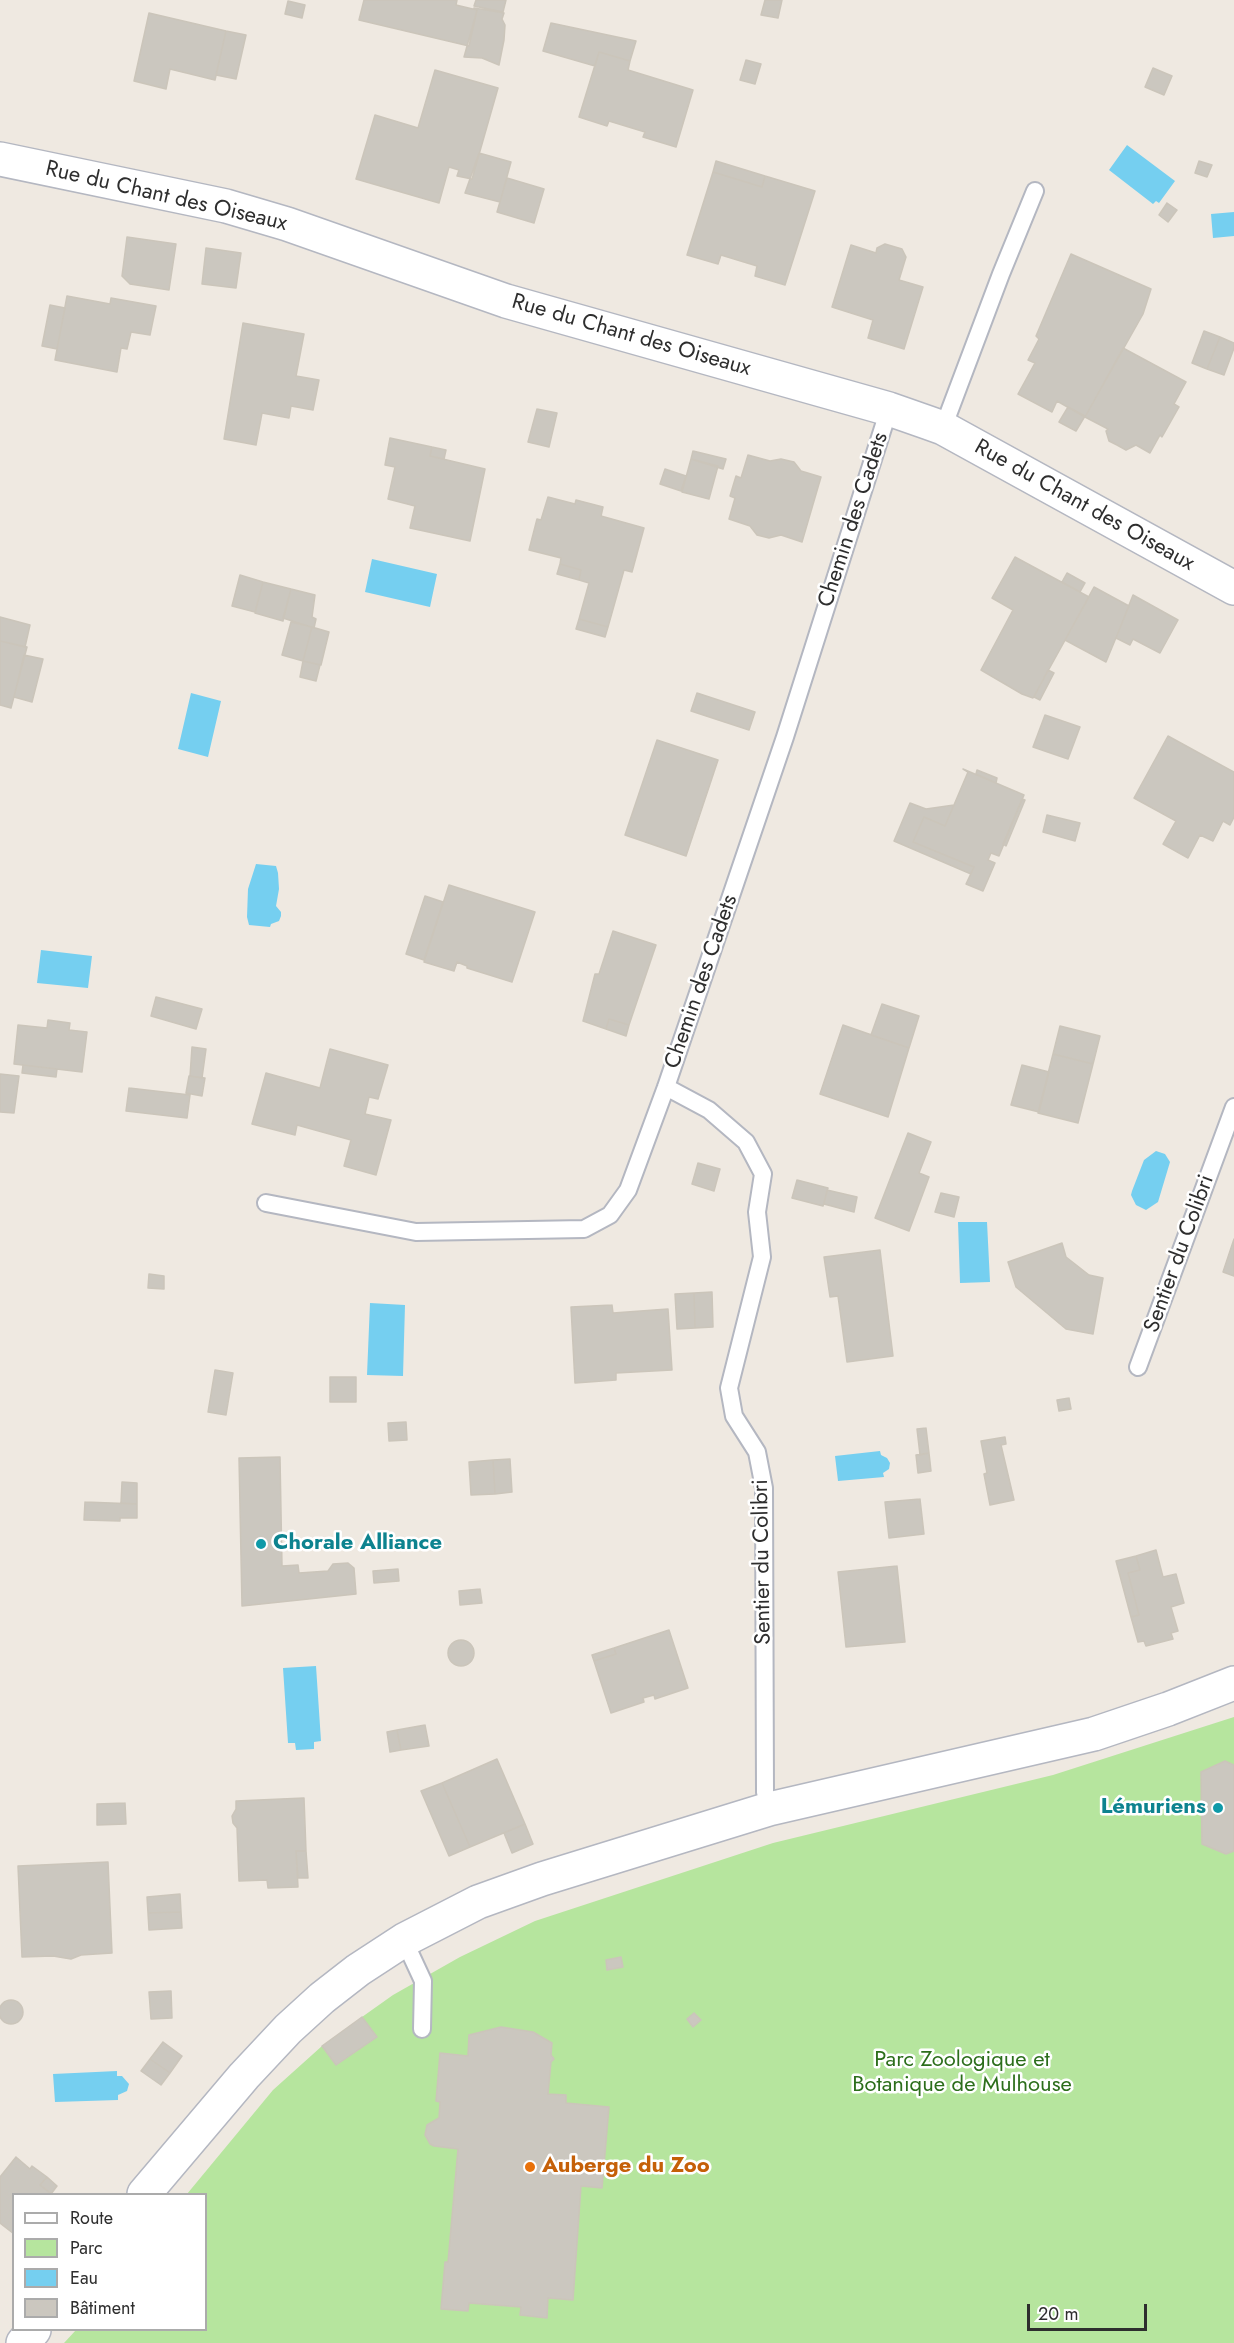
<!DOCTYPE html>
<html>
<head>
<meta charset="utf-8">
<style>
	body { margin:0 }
	#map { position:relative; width:1234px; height:2343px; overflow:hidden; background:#efe9e1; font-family:Jost,sans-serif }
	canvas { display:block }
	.legend { position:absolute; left:12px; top:2193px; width:195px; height:138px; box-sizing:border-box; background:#fff; border:2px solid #ababab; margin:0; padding:8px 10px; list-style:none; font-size:18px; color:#2e2e2e }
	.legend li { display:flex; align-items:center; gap:12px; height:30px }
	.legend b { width:30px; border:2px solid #ababab }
	.scale { position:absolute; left:1027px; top:2304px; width:120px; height:27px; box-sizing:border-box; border:3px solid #2e2e2e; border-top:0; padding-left:8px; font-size:18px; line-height:21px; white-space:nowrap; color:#2e2e2e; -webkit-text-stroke:4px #fff; paint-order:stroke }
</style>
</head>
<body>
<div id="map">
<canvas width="1234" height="2343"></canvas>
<ul class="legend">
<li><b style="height:8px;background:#fff"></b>Route</li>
<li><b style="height:16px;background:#b6e59e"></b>Parc</li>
<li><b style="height:16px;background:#75cff0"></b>Eau</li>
<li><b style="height:16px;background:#cbc7bf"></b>Bâtiment</li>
</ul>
<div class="scale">20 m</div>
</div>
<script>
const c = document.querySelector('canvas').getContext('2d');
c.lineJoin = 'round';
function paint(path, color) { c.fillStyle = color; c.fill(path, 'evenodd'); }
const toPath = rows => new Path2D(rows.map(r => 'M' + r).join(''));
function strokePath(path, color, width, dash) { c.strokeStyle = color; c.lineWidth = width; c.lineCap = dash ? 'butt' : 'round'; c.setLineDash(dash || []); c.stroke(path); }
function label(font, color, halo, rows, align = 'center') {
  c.font = font + ' Jost,sans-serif'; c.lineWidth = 5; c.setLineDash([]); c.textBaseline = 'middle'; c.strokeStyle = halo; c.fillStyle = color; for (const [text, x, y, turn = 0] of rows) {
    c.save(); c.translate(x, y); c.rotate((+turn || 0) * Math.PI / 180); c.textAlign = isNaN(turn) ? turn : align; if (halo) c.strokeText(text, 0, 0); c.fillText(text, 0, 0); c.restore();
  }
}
paint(toPath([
	[1234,1717,1234,2343,64,2343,76,2330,206,2330,206,2194,187,2194,273,2090,322,2046,336,2065,376,2037,362,2017,393,1995,460,1957,535,1921,773,1843,1053,1775]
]), '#b6e59e');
paint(toPath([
	[1127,145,1175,181,1159,203,1156,201,1153,204,1109,170],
	[1234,212,1234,236,1213,238,1211,214],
	[372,559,437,574,430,607,365,592],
	[191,693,221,701,208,757,178,749],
	[256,864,276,866,278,873,279,889,276,906,281,912,281,916,279,921,271,924,270,927,249,925,247,917,248,889],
	[41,950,92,956,88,988,37,983],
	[1156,1151,1165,1154,1170,1162,1158,1202,1146,1210,1136,1205,1131,1195,1132,1191,1144,1160],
	[958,1222,987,1222,990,1282,960,1283],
	[370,1303,405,1305,403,1376,367,1375],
	[880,1451,881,1455,887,1458,890,1463,889,1469,883,1473,884,1477,838,1481,835,1456],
	[316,1666,321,1741,314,1742,314,1749,296,1750,295,1743,288,1743,283,1668],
	[117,2071,117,2076,122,2076,129,2084,127,2091,118,2095,118,2100,55,2102,53,2074]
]), '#75cff0');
const building = toPath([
	[364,0,457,0,456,5,477,10,469,46,359,20,364,0],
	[476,0,506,0,503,12,474,6,476,0],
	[765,0,782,0,778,18,761,15,765,0],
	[288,1,305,5,302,18,285,14,288,1],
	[474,8,504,13,502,19,505,25,504,40,499,65,482,58,464,57,477,10,474,8],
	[149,13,226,31,215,80,170,69,166,89,134,81,149,13],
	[551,23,636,41,630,61,599,52,595,66,543,51,551,23],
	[226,31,246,35,236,79,216,75,226,31],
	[599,52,630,61,628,70,693,90,676,147,643,137,645,132,609,121,607,126,579,117,599,52],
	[746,60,761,64,755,84,740,80,746,60],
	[1153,68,1172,76,1164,95,1145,87,1153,68],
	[435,70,498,88,472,179,457,176,459,170,449,167,439,203,356,179,375,115,418,128,435,70],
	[479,153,511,162,500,202,465,193,479,153],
	[716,161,765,176,762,187,713,172,716,161],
	[1199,161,1212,165,1207,177,1195,173,1199,161],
	[713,172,762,187,765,176,815,191,785,285,755,276,757,266,721,255,718,264,687,255,713,172],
	[507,178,544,189,534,223,497,212,507,178],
	[1167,203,1177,210,1168,222,1159,215,1167,203],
	[127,237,176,244,169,290,130,284,122,276,127,237],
	[885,244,902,249,906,257,899,280,923,287,904,349,868,338,873,320,832,307,851,245,876,253,877,248,885,244],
	[206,248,241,253,236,288,202,284,206,248],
	[1071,254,1151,289,1143,314,1085,417,1057,401,1052,412,1018,394,1035,363,1028,360,1039,339,1036,336,1071,254],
	[67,296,110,304,111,298,156,306,150,335,131,332,127,349,121,348,117,372,55,360,67,296],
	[50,305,65,308,57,349,42,346,50,305],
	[243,323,304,334,296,376,319,380,313,410,291,406,289,418,262,413,256,445,224,439,243,323],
	[1204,331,1220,337,1207,369,1192,363,1204,331],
	[1220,337,1234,343,1234,348,1224,375,1207,369,1220,337],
	[1123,348,1186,382,1174,404,1179,407,1162,437,1160,435,1150,453,1136,445,1126,450,1117,445,1109,441,1106,431,1108,429,1085,417,1123,348],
	[1068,407,1085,416,1076,431,1059,422,1068,407],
	[537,409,557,413,549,447,528,442,537,409],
	[390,438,432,447,430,456,485,469,470,541,410,528,415,506,388,499,395,467,385,465,390,438],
	[432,447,446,450,444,459,430,456,432,447],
	[693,451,726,459,723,469,691,459,693,451],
	[748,455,770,461,781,459,794,462,801,471,821,477,802,542,781,535,769,538,757,535,750,526,729,519,735,498,730,496,736,476,741,478,748,455],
	[691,459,718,466,709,499,682,492,691,459],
	[665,469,686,476,681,491,660,484,665,469],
	[548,497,575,504,576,500,603,507,601,516,644,528,632,572,624,570,608,627,579,619,589,583,579,580,581,570,560,564,561,558,529,550,537,519,541,520,548,497],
	[1015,557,1089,597,1033,698,1022,694,981,670,1013,610,992,598,1015,557],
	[560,564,581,570,579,580,557,574,560,564],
	[1067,573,1085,583,1080,592,1062,582,1067,573],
	[240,575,263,582,255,612,232,606,240,575],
	[263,582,291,589,283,621,255,613,263,582],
	[1094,587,1129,606,1106,662,1065,640,1094,587],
	[291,589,315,595,312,617,316,619,314,628,283,618,291,589],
	[1133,595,1178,620,1160,653,1133,639,1130,645,1116,638,1133,595],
	[0,617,30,625,25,647,0,641,0,617],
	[579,619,608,627,605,637,576,629,579,619],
	[291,622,312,627,303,661,282,655,291,622],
	[312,627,329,632,321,665,303,661,312,627],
	[0,641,27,647,11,708,0,705,0,641],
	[24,655,43,659,32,702,14,697,24,655],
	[303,661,320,665,316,681,300,677,303,661],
	[1048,670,1054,673,1040,700,1034,697,1048,670],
	[697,693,755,712,749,730,691,711,697,693],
	[1045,715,1080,727,1068,759,1033,747,1045,715],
	[1168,736,1234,772,1234,817,1230,825,1223,821,1213,841,1200,835,1188,858,1163,844,1176,821,1134,798,1168,736],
	[657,740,718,760,686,856,625,835,657,740],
	[963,769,1024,795,999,856,991,853,988,860,995,863,983,891,966,884,974,867,913,842,924,817,945,826,968,772,963,769],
	[977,770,997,778,996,783,976,774,977,770],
	[1022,799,1025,800,1006,846,1003,844,1022,799],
	[910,803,926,809,954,805,945,826,924,817,913,842,974,867,971,874,894,841,910,803],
	[1047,815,1080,823,1075,841,1043,832,1047,815],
	[449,885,535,912,512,982,467,968,467,966,457,962,454,971,424,962,449,885],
	[425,896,443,902,424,960,406,954,425,896],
	[613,931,656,945,629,1025,609,1019,606,1029,583,1021,595,974,599,974,613,931],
	[156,997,202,1009,196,1029,151,1016,156,997],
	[882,1004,919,1016,909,1048,871,1035,882,1004],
	[609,1019,629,1025,626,1036,606,1029,609,1019],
	[48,1020,70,1023,69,1030,87,1032,82,1072,14,1064,18,1025,47,1028,48,1020],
	[843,1025,909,1048,888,1117,820,1094,843,1025],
	[1060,1026,1100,1036,1093,1064,1053,1054,1060,1026],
	[192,1047,206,1049,202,1078,190,1076,192,1047],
	[330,1049,388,1065,378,1099,369,1097,365,1114,391,1120,376,1175,344,1166,351,1140,297,1125,295,1135,252,1124,266,1073,320,1088,330,1049],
	[1053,1054,1093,1064,1078,1123,1038,1113,1053,1054],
	[23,1065,57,1069,56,1077,22,1073,23,1065],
	[1022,1065,1049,1072,1039,1112,1011,1105,1022,1065],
	[0,1074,19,1076,14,1113,0,1112,0,1074],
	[189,1076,205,1078,202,1096,186,1093,189,1076],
	[129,1088,190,1095,187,1118,126,1111,129,1088],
	[908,1133,931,1142,919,1173,929,1177,909,1231,875,1218,908,1133],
	[698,1163,720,1169,714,1191,692,1184,698,1163],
	[797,1180,828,1188,823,1206,792,1198,797,1180],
	[827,1190,857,1197,854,1212,824,1204,827,1190],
	[941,1193,959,1197,954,1217,935,1212,941,1193],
	[1234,1239,1234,1276,1223,1272,1234,1239],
	[1062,1243,1066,1257,1089,1275,1103,1278,1093,1334,1066,1329,1016,1287,1008,1262,1062,1243],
	[880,1250,893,1356,847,1362,838,1296,830,1297,824,1257,880,1250],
	[149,1274,164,1276,164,1289,148,1288,149,1274],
	[712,1292,713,1327,695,1328,694,1293,712,1292],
	[694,1293,695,1328,677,1329,675,1294,694,1293],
	[612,1305,613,1313,668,1309,672,1370,616,1373,616,1380,575,1383,571,1307,612,1305],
	[215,1370,233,1373,226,1415,208,1412,215,1370],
	[330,1377,356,1377,356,1402,330,1402,330,1377],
	[1069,1398,1071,1409,1059,1411,1057,1400,1069,1398],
	[406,1422,407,1440,389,1441,388,1423,406,1422],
	[926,1428,929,1453,920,1455,917,1429,926,1428],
	[1005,1437,1006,1444,1001,1445,1014,1500,990,1505,984,1474,987,1473,981,1441,1005,1437],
	[929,1453,931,1471,918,1473,916,1455,929,1453],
	[280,1457,282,1566,298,1565,299,1573,328,1571,333,1564,348,1563,354,1568,356,1594,242,1606,239,1458,280,1457],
	[510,1459,512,1492,495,1494,493,1460,510,1459],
	[493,1460,495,1494,471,1495,469,1462,493,1460],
	[122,1482,137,1483,137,1504,121,1503,122,1482],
	[920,1499,924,1534,889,1538,885,1502,920,1499],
	[85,1502,137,1504,137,1518,120,1518,120,1521,84,1520,85,1502],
	[1156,1550,1163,1577,1176,1574,1184,1603,1171,1607,1178,1631,1171,1633,1173,1639,1146,1646,1144,1641,1138,1642,1131,1617,1139,1615,1128,1573,1140,1570,1136,1556,1156,1550],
	[1136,1556,1140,1570,1128,1573,1139,1615,1131,1617,1116,1561,1136,1556],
	[897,1566,905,1642,846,1647,838,1572,897,1566],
	[398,1569,399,1581,374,1583,373,1571,398,1569],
	[480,1589,482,1603,460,1605,459,1591,480,1589],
	[669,1630,688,1688,655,1699,654,1695,643,1698,644,1702,611,1713,594,1661,616,1654,614,1648,669,1630],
	'448 1653a13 13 0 1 1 26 0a13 13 0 1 1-26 0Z',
	[614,1648,616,1654,594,1661,592,1655,614,1648],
	[425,1725,429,1746,401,1750,397,1730,425,1725],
	[397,1730,401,1750,390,1752,387,1732,397,1730],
	[497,1759,525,1824,470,1847,442,1783,497,1759],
	[1225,1761,1234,1765,1234,1851,1226,1854,1202,1844,1201,1772,1225,1761],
	[442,1783,470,1847,449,1856,421,1791,442,1783],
	[304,1798,306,1851,296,1851,298,1887,268,1888,267,1880,239,1881,237,1828,233,1823,232,1816,236,1809,236,1801,304,1798],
	[125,1803,126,1824,97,1825,97,1804,125,1803],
	[525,1824,533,1844,512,1853,504,1833,525,1824],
	[296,1851,306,1851,308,1878,298,1878,296,1851],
	[108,1862,112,1953,81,1955,71,1959,53,1956,22,1957,18,1866,108,1862],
	[180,1894,181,1912,148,1913,147,1897,180,1894],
	[181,1912,182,1928,149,1930,148,1913,181,1912],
	[621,1957,623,1967,607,1970,606,1960,621,1957],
	[171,1991,172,2018,151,2019,149,1992,171,1991],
	'-1 2012a12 12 0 1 1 24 0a12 12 0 1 1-24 0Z',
	[694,2013,701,2020,693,2027,687,2019,694,2013],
	[362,2017,377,2037,336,2065,322,2046,362,2017],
	[501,2027,533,2032,552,2043,551,2055,554,2059,551,2062,548,2094,566,2095,566,2103,609,2107,602,2188,581,2186,573,2300,548,2298,547,2318,520,2315,521,2307,469,2303,468,2311,441,2309,445,2262,448,2262,458,2149,434,2146,430,2144,425,2135,427,2125,439,2118,440,2102,436,2101,440,2053,468,2056,469,2035,501,2027],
	[163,2042,182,2056,170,2073,150,2059,163,2042],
	[150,2059,170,2073,161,2085,141,2071,150,2059],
	[16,2157,30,2169,32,2166,47,2177,40,2185,52,2194,14,2194,14,2234,0,2223,0,2177,16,2157],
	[47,2177,57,2186,51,2194,40,2185,47,2177]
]);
paint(building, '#cbc7bf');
strokePath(building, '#cbc5ba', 1.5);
const service = toPath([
	[943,428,1001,274,1035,191],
	[666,1087,709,1110,746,1142,763,1174,757,1212,762,1257,729,1388,734,1416,757,1452,764,1488,765,1792,769,1809],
	[266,1203,416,1232,584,1229,610,1215,628,1190,666,1087,785,737,889,409],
	[1138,1367,1234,1107],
	[404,1940,423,1981,422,2029]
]);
const minor = toPath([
	[0,159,226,206,287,224,506,301,889,409,929,423,943,428,1234,588]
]);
const secondary = toPath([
	[144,2194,244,2076,288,2029,322,1998,358,1970,404,1940,478,1902,542,1879,769,1809,1094,1734,1168,1709,1234,1683],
	[23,2343,34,2330]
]);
strokePath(service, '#b4b7c1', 20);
strokePath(minor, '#b4b7c1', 36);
strokePath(secondary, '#b4b7c1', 36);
strokePath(service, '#fff', 16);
strokePath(minor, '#fff', 33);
strokePath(secondary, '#fff', 33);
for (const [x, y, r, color] of [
	[261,1544,6,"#0f9aa8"],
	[1218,1808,6,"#0f9aa8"],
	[530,2167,6,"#e8710a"]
]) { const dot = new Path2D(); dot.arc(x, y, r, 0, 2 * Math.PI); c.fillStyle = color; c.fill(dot); strokePath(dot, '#fff', 2); }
label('22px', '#2e2e2e', '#fff', [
	["Rue du Chant des Oiseaux",166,197,13],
	["Rue du Chant des Oiseaux",631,336,16],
	["Rue du Chant des Oiseaux",1084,506,29],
	["Chemin des Cadets",854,520,-72],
	["Chemin des Cadets",702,982,-71],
	["Sentier du Colibri",1180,1254,-70],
	["Sentier du Colibri",763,1562,-91]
]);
label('bold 22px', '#0d838f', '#fff', [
	["Chorale Alliance",273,1544],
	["Lémuriens",1206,1808,"right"]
], 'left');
label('22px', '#2c6e1b', '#fff', [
	["Parc Zoologique et",962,2061],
	["Botanique de Mulhouse",962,2086]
]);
label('bold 22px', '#c56008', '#fff', [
	["Auberge du Zoo",542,2167]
], 'left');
</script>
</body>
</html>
